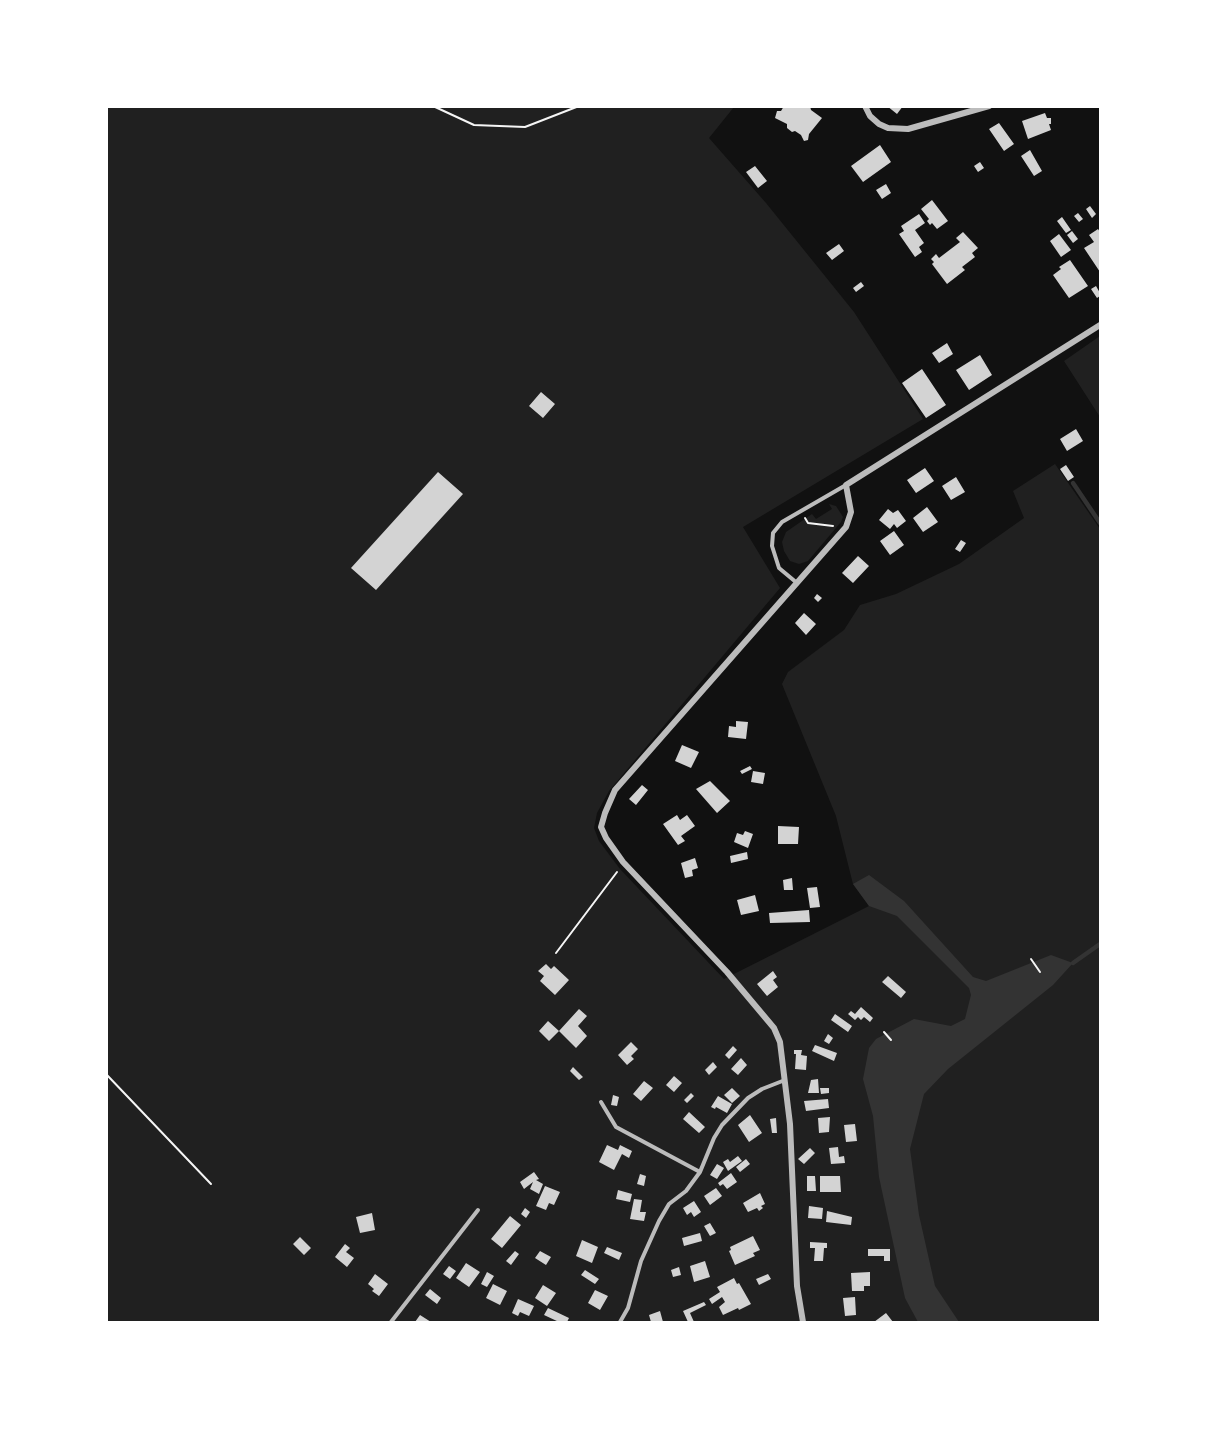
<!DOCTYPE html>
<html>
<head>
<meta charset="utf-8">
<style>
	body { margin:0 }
	#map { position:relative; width:1207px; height:1429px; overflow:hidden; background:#111; font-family:"Libre Baskerville",serif }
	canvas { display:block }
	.frame { position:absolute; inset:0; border:108px solid #fff; pointer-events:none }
</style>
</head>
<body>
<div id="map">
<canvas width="1207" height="1429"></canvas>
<div class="frame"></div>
</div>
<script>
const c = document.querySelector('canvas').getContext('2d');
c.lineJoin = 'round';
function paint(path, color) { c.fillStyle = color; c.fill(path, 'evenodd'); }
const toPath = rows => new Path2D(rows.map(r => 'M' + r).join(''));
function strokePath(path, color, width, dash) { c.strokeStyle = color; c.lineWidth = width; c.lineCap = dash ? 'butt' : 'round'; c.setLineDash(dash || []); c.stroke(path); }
paint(toPath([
	[107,107,734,107,709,138,766,203,854,312,923,419,743,527,780,588,609,791,597,813,594,828,599,841,620,869,724,979,869,906,853,884,836,816,782,684,788,672,844,630,860,605,896,594,959,564,1024,518,1013,491,1055,464,1100,529,1100,1322,107,1322],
	[1100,336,1100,417,1064,361],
	[829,504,836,506,843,517,841,522,808,561,799,564,790,561,784,551,782,542,786,532,812,514,816,519,832,509]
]), '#202020');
paint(toPath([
	[869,875,904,901,973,977,986,981,1051,955,1073,963,1053,985,948,1069,924,1094,910,1149,919,1215,935,1286,959,1322,918,1322,905,1298,879,1177,873,1116,863,1079,869,1048,876,1039,914,1019,951,1026,965,1019,971,995,969,988,897,916,869,906,853,884]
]), '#333');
strokePath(toPath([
	[1073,483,1100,523],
	[1073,963,1100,944]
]), '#333', 4.5);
paint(toPath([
	[784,106,810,106,811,110,822,118,809,134,808,140,804,141,801,135,795,131,792,132,787,128,787,124,775,118,777,111,781,111],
	[887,106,903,106,897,114],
	[1045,113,1047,118,1051,118,1051,124,1049,124,1051,130,1028,139,1022,121],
	[999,123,1014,144,1004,151,989,129],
	[880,145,891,162,863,182,851,166],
	[1030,150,1042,171,1034,176,1021,156],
	[980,162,984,168,978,172,974,166],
	[755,166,767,181,758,188,746,172],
	[886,184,891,193,882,199,876,190],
	[932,200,948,221,937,229,932,223,930,225,927,221,929,219,921,209],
	[1090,206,1096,214,1092,218,1086,209],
	[1078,213,1083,219,1079,222,1074,216],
	[919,214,925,223,915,230,924,243,919,247,922,252,915,257,899,234,904,231,901,226],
	[1062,217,1071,230,1066,233,1057,221],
	[1098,229,1100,232,1100,272,1084,248,1094,242,1089,235],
	[1072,231,1078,239,1073,243,1067,235],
	[963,232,978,248,972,253,975,257,962,267,965,270,947,284,932,264,934,262,931,259,936,254,939,258,960,242,956,238],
	[1059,234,1071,250,1061,257,1050,241],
	[839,244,844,251,832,260,826,253],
	[1070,260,1088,286,1069,298,1053,275,1061,269,1059,267],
	[861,282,864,286,856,292,853,288],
	[1096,286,1100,293,1100,296,1097,298,1091,289],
	[947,343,953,354,939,363,932,353],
	[980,355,992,375,969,390,956,370],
	[922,369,946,405,926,418,902,383],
	[541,392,555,404,543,418,529,406],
	[1076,429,1083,441,1067,451,1060,439],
	[1066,465,1074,477,1068,481,1060,469],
	[925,468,934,481,916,493,907,480],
	[438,472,463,494,376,590,351,568],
	[956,477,965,492,951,500,942,486],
	[927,507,938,522,923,532,913,518],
	[888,509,893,513,898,510,906,521,897,528,894,524,890,529,879,520],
	[894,531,904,545,890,555,880,541],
	[961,540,966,543,960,552,955,549],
	[858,556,869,566,853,583,842,573],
	[817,594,822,598,818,602,814,598],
	[804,613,816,624,806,635,795,623],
	[736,721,748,722,746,739,728,737,729,726,736,727],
	[682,745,699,752,691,768,675,761],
	[750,766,752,769,742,774,740,771],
	[753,771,765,773,763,784,751,782],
	[710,781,730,801,717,813,696,789],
	[642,785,648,790,636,805,629,799],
	[677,815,680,820,687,815,695,826,681,836,685,841,678,845,663,824],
	[778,826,799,827,798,844,778,844],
	[745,831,753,834,748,848,734,842,737,833,743,835],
	[747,852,748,859,731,863,730,856],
	[695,858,698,868,692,870,693,876,685,878,681,863],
	[792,878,793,890,784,890,783,880],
	[817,887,820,907,810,908,807,888],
	[755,895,759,911,741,915,737,900],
	[809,910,810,922,770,923,769,913],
	[546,964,551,969,554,966,569,980,555,995,540,981,544,976,538,971],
	[773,971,777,977,773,980,778,987,767,996,757,984],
	[888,976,906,992,901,998,882,982],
	[861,1007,873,1018,870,1022,864,1017,861,1020,858,1017,855,1020,848,1014,851,1011,855,1014],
	[579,1009,587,1016,578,1026,587,1036,576,1048,559,1031,549,1041,539,1031,548,1021,559,1031],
	[835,1014,852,1026,848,1032,831,1020],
	[828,1034,833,1038,829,1044,824,1041],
	[631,1042,638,1049,631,1056,634,1059,627,1065,618,1055],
	[815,1045,837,1053,834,1061,812,1051],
	[733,1046,737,1050,729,1059,725,1055],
	[794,1050,802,1050,801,1055,807,1056,806,1070,795,1069,796,1054,794,1054],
	[741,1058,747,1065,738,1075,731,1069],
	[713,1062,717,1067,709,1075,705,1070],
	[573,1067,583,1077,579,1080,570,1071],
	[674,1076,682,1083,674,1092,666,1085],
	[818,1079,819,1093,808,1093,811,1080],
	[644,1081,653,1088,641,1101,633,1094],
	[732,1088,740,1096,732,1103,724,1095],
	[820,1088,829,1088,829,1093,821,1094],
	[691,1093,694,1096,687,1103,684,1100],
	[613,1095,619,1097,617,1106,611,1105],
	[718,1096,732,1104,727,1113,716,1107,715,1109,711,1107],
	[828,1099,829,1108,806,1111,804,1101],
	[689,1112,705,1127,699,1133,683,1119],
	[750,1115,762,1133,749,1142,738,1125],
	[830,1117,829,1132,819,1133,818,1118],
	[776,1118,777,1133,772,1133,770,1119],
	[855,1124,857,1141,846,1142,844,1125],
	[607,1145,618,1150,620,1145,632,1151,629,1158,622,1154,614,1170,599,1162],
	[838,1147,839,1157,844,1156,845,1163,831,1164,829,1148],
	[810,1148,815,1153,804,1164,798,1159],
	[738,1156,742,1161,728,1171,723,1162,728,1159,730,1162],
	[746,1159,750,1164,740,1172,736,1167],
	[717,1164,724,1168,717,1179,710,1175],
	[534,1172,539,1179,536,1180,543,1184,539,1194,530,1189,533,1182,524,1189,520,1182],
	[731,1173,737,1182,727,1189,723,1184,720,1186,718,1183],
	[640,1174,646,1176,644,1186,637,1184],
	[807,1176,815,1176,816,1191,807,1191],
	[820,1176,840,1176,841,1192,820,1192],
	[545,1186,560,1192,554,1205,549,1203,546,1210,536,1206],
	[716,1188,722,1196,710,1205,704,1196],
	[618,1190,632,1194,630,1202,616,1199],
	[760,1193,765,1204,761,1206,763,1208,759,1211,757,1208,748,1212,743,1203],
	[634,1199,642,1200,640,1212,646,1212,644,1221,630,1219],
	[694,1201,701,1212,694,1217,691,1212,687,1215,683,1208],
	[809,1206,823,1208,822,1219,808,1218],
	[525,1208,530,1212,526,1218,521,1214],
	[827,1211,852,1217,851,1225,826,1222],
	[372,1213,375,1230,360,1233,356,1217],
	[510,1216,521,1225,502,1248,491,1239],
	[710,1223,716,1233,710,1236,704,1226],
	[700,1233,702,1241,684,1246,682,1238],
	[753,1236,760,1250,753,1253,755,1256,735,1265,729,1251,731,1250,730,1247],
	[300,1237,311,1248,304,1255,293,1244],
	[582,1240,598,1247,592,1263,576,1256],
	[810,1242,827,1243,827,1248,824,1248,823,1261,814,1261,815,1248,810,1248],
	[345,1244,350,1248,346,1252,354,1258,347,1267,335,1257],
	[607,1247,622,1253,619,1260,604,1253],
	[868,1249,890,1249,890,1261,884,1261,884,1256,868,1256],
	[515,1251,519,1254,511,1265,506,1261],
	[540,1251,551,1257,546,1265,535,1258],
	[705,1261,710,1277,694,1282,690,1266],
	[466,1263,480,1272,469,1287,456,1278],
	[449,1266,456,1271,450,1279,443,1274],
	[679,1267,681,1275,673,1277,671,1270],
	[585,1270,599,1279,595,1284,581,1275],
	[487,1272,494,1276,487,1287,481,1284],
	[870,1272,870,1286,864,1286,864,1291,852,1291,851,1273],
	[375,1274,388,1284,379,1296,372,1291,374,1289,368,1284],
	[768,1274,771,1279,759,1285,756,1279],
	[734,1278,737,1284,739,1283,751,1304,739,1310,738,1308,723,1315,719,1307,725,1302,722,1297,712,1304,709,1299,720,1292,717,1287],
	[493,1284,507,1291,500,1305,486,1298],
	[543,1285,556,1293,547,1306,535,1298],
	[430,1289,441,1298,437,1304,425,1295],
	[595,1290,608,1296,600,1310,588,1303],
	[855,1297,856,1315,845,1316,843,1298],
	[518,1299,534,1306,529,1316,520,1312,518,1316,512,1313],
	[704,1302,706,1305,690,1313,694,1322,688,1322,683,1311],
	[548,1308,569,1318,567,1322,559,1322,544,1315],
	[660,1311,663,1322,651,1322,649,1315],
	[886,1313,893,1322,874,1322],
	[420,1315,431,1322,415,1322]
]), '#d3d3d3');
strokePath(toPath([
	[433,106,474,125,525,127,579,106],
	[805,518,808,523,833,526],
	[556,953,617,872],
	[1031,959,1040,972],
	[884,1032,891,1040],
	[106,1074,211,1184]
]), '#f5f5f5', 2);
strokePath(toPath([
	[797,583,779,568,772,546,773,533,782,522,846,485],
	[601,1102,616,1127,700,1172],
	[391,1322,478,1210],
	[620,1322,628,1308,641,1261,659,1221,669,1204,686,1191,700,1172,714,1138,722,1125,748,1098,762,1089,785,1080]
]), '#bcbcbc', 4);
strokePath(toPath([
	[865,106,870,116,879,124,888,128,908,129,989,106],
	[803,1322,797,1286,790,1124,780,1042,774,1028,727,972,623,862,606,838,601,827,605,813,615,790,846,527,851,512,846,485,1100,325]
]), '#bcbcbc', 6);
</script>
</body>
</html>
